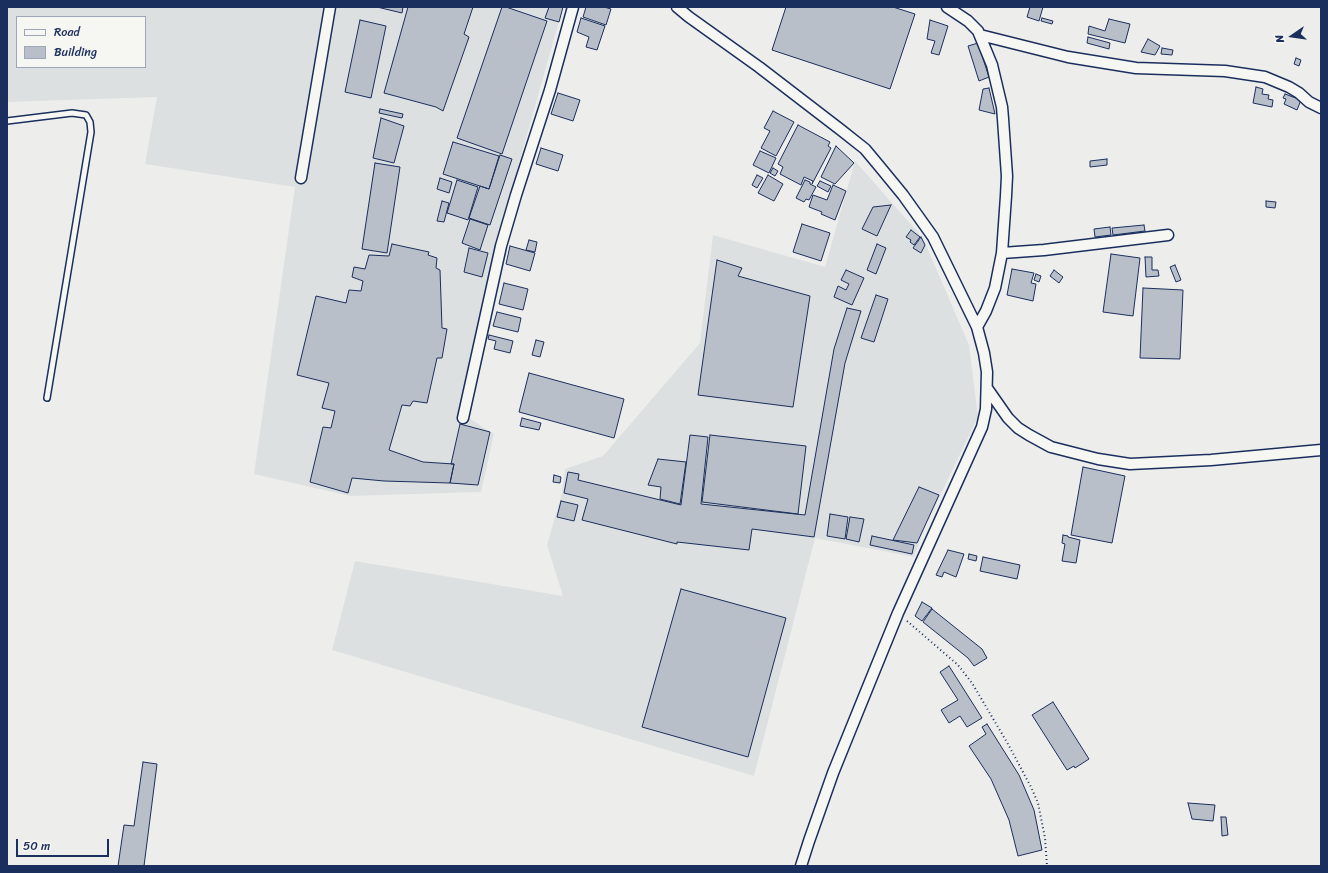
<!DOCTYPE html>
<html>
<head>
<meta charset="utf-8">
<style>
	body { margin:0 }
	#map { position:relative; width:1328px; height:873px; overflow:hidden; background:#edeeec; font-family:Sriracha,sans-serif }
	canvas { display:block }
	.frame { position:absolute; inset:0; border:8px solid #1b2f5e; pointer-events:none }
	.legend { position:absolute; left:16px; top:16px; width:130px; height:52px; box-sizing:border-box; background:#f6f6f2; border:1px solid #9ea6b7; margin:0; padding:5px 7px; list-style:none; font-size:12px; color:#1b2f5e }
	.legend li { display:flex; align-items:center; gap:8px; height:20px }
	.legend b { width:20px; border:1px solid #9ea6b7 }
	.north { position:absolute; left:1272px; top:16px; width:40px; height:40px; -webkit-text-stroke:3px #f6f6f2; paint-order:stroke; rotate:257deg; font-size:11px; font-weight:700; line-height:16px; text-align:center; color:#1b2f5e }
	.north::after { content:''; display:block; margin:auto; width:14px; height:18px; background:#1b2f5e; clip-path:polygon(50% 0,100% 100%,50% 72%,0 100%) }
	.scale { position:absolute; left:16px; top:839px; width:93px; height:18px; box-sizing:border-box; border:2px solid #1b2f5e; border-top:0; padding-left:5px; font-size:12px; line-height:14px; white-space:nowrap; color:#1b2f5e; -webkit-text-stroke:3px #f6f6f2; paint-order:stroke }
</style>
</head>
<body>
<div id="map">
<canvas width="1328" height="873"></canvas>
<div class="frame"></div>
<ul class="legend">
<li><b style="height:5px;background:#f6f6f2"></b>Road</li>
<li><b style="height:11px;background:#b9bfc8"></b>Building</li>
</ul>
<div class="north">N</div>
<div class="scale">50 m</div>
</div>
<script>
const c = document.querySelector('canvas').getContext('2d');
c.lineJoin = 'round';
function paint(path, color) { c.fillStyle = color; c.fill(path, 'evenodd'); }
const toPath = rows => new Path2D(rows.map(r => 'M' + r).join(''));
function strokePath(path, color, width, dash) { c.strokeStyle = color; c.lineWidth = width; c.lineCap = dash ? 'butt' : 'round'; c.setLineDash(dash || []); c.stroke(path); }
paint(toPath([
	[7,7,563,7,491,263,461,413,494,434,481,492,350,496,254,474,295,187,145,164,157,97,7,102],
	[17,17,145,17,145,67,17,67],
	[855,161,923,238,969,345,978,417,925,527,914,557,815,538,754,776,332,650,355,561,563,596,547,545,562,493,565,469,603,456,700,343,713,235,825,267]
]), '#dde0e1');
const building = toPath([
	[377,7,403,7,402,13,377,7],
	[408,7,473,7,464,34,469,37,443,111,436,107,384,93,408,7],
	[502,7,506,7,547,21,502,154,457,138,502,7],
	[549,7,563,7,559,22,545,18,549,7],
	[586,7,604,7,611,9,606,25,583,17,586,7],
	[786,7,893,7,915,14,890,89,772,50,786,7],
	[1030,7,1043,7,1039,21,1027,17,1030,7],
	[581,18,605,26,597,50,586,47,589,37,577,32,581,18],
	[1042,18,1053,21,1052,24,1041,21,1042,18],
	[1109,19,1130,24,1125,43,1088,34,1089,26,1105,31,1109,19],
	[360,20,386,26,371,98,345,92,360,20],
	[930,20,948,26,939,55,931,53,935,41,927,39,930,20],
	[1088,37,1110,43,1109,49,1087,43,1088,37],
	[1148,39,1160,46,1155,55,1141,52,1148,39],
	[978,43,989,77,979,81,968,46,978,43],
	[1162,48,1173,50,1172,55,1161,54,1162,48],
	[1296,58,1301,60,1299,66,1294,64,1296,58],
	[1256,87,1263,89,1262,94,1269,95,1268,99,1273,100,1272,107,1253,103,1256,87],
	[989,88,995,114,979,110,983,89,989,88],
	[558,93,580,100,573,121,551,114,558,93],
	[1285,94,1301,100,1297,110,1284,104,1286,99,1283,98,1285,94],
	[380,109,403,114,402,118,379,113,380,109],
	[773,111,794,122,776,156,761,148,770,131,764,128,773,111],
	[381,118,404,126,394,163,373,158,381,118],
	[798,125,830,142,828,146,831,148,812,184,813,181,804,177,801,185,780,174,783,167,778,164,798,125],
	[453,142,499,156,489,189,443,174,453,142],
	[836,146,854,163,835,184,821,177,836,146],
	[541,148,563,155,558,171,536,164,541,148],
	[760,151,776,158,769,173,753,165,760,151],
	[500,155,512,159,490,225,469,218,480,186,489,189,500,155],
	[1107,159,1107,165,1090,167,1090,161,1107,159],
	[375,163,400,167,387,253,362,249,375,163],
	[773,168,778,171,775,176,770,173,773,168],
	[757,175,763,178,757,188,752,185,757,175],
	[768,175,783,184,774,201,758,193,768,175],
	[440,178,452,182,449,193,437,189,440,178],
	[457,180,478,187,468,220,447,213,457,180],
	[805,180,810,182,810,184,816,187,809,200,806,199,804,202,796,198,805,180],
	[820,181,831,186,828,192,817,186,820,181],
	[833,185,846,191,835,220,821,214,822,212,809,207,813,195,827,200,833,185],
	[442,201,449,203,444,222,437,221,442,201],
	[1266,201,1276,202,1275,208,1266,207,1266,201],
	[891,205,877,236,862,229,873,207,891,205],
	[470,219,488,225,480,250,462,243,470,219],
	[802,224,830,233,821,261,793,252,802,224],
	[1144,225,1145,231,1113,235,1112,228,1144,225],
	[1110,227,1111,235,1095,237,1094,229,1110,227],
	[911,230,920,237,914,245,910,242,911,240,906,237,911,230],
	[921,237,925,245,921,253,913,248,921,237],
	[529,240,537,242,535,252,526,250,529,240],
	[392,244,429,252,428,255,437,258,436,268,440,270,442,328,447,329,442,358,437,358,427,403,413,401,410,406,402,405,389,450,423,462,454,464,450,483,384,481,352,478,348,493,310,482,323,427,331,428,335,411,322,408,329,383,297,375,316,296,346,303,349,290,361,291,363,281,352,277,354,267,365,269,369,255,389,256,392,244],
	[877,244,886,248,876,274,867,270,877,244],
	[510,246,535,253,530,271,506,264,510,246],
	[469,248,488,253,482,277,464,272,469,248],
	[1111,254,1140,258,1133,316,1103,312,1111,254],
	[1145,257,1152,257,1152,270,1158,270,1159,276,1146,277,1145,257],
	[717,260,742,268,738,276,810,296,793,407,698,395,717,260],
	[1175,265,1181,280,1176,282,1170,267,1175,265],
	[1012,269,1034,273,1031,283,1036,284,1033,301,1007,295,1012,269],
	[846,270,864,278,852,305,834,297,838,286,846,290,849,284,841,280,846,270],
	[1054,270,1063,277,1059,283,1050,276,1054,270],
	[1036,274,1041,276,1039,282,1034,280,1036,274],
	[504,283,528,289,523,310,499,304,504,283],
	[1143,288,1183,290,1180,359,1140,358,1143,288],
	[876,295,888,299,874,342,861,338,876,295],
	[847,308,861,311,845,363,814,537,752,529,749,550,677,542,677,544,582,520,588,499,564,493,568,472,579,474,578,480,681,505,690,435,708,437,701,504,805,515,834,349,847,308],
	[497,312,521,318,518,332,493,326,497,312],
	[489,335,513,341,510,353,494,349,496,341,488,339,489,335],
	[536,340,544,342,540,357,532,355,536,340],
	[529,373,624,399,614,438,519,412,529,373],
	[522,418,541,423,539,430,520,426,522,418],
	[460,424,490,432,478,485,450,483,454,464,451,464,460,424],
	[710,435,806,446,798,514,702,502,710,435],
	[658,459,686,462,680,504,660,499,661,487,648,485,658,459],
	[1083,467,1125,476,1112,543,1071,535,1083,467],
	[554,475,561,477,560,483,553,482,554,475],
	[919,487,939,495,917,543,893,540,919,487],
	[561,501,578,505,574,521,557,517,561,501],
	[830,514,848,517,845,539,827,536,830,514],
	[850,517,864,519,859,542,846,539,850,517],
	[1063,535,1068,536,1068,537,1080,540,1076,563,1062,561,1065,544,1062,543,1063,535],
	[872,536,914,545,912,554,870,545,872,536],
	[948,550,964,554,956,577,944,572,942,577,936,575,948,550],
	[969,554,977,556,976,561,968,559,969,554],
	[983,557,1020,565,1017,579,980,571,983,557],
	[681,589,786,618,748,757,642,727,681,589],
	[922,602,932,608,922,621,915,616,922,602],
	[932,609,982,649,987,658,974,666,968,658,923,622,932,609],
	[949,666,982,718,967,727,960,716,949,723,941,710,958,700,940,672,949,666],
	[1053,702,1089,759,1075,768,1074,766,1067,770,1032,715,1053,702],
	[987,724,1019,775,1034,810,1042,850,1018,856,1009,820,991,779,969,746,986,734,982,727,987,724],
	[143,762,157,764,144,866,118,866,124,825,134,826,143,762],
	[1188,803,1215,805,1213,821,1192,819,1188,803],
	[1221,817,1226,817,1228,835,1222,836,1221,817]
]);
paint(building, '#b9bfc8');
strokePath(building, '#1b2f5e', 1);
const service = toPath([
	[7,121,72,113,86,115,90,122,91,132,47,398]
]);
const minor = toPath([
	[677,7,689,17,759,67,841,130,865,149,880,167,903,195,933,237,977,327,984,353,987,372,986,409,982,427,898,613,865,694,833,773,809,841,801,866],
	[947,7,968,21,978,31,992,65,1002,107,1003,119,1007,176,1006,196,1002,253,995,288,986,311,977,327],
	[980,35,1068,57,1136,68,1225,71,1265,77,1289,87,1299,93,1309,102,1321,108],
	[301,178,330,7],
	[1002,253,1044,250,1168,235],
	[987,388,1008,418,1018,428,1029,435,1051,447,1098,459,1130,464,1171,462,1211,460,1321,450],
	[463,418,501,246,516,195,550,90,573,7]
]);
strokePath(service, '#1b2f5e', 8);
strokePath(minor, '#1b2f5e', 13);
strokePath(toPath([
	[907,621,958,665,972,683,1008,744,1031,787,1038,803,1045,838,1047,866]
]), '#1b2f5e', 2, [1, 3]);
strokePath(service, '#f6f6f2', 5);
strokePath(minor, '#f6f6f2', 10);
</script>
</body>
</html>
